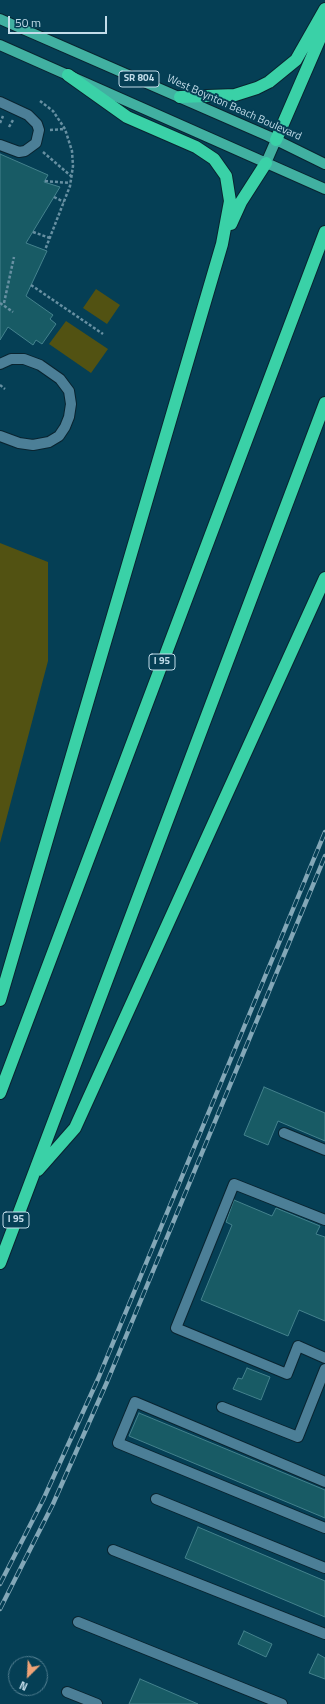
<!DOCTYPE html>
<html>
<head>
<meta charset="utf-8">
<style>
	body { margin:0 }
	#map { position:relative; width:325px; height:1704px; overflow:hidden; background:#053f55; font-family:"Titillium Web",sans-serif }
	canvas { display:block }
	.north { position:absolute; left:8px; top:1656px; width:40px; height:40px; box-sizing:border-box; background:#053f55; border:1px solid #517e90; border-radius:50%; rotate:204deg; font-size:11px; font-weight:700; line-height:16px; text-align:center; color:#c2dce9 }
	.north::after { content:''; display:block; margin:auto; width:14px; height:18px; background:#efa377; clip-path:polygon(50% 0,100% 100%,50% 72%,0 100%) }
	.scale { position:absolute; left:8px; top:16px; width:99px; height:18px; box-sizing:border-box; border:2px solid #c2dce9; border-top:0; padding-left:5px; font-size:12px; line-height:14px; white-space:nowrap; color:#c2dce9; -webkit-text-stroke:3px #053f55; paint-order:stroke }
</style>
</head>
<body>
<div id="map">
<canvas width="325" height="1704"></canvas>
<div class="north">N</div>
<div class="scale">50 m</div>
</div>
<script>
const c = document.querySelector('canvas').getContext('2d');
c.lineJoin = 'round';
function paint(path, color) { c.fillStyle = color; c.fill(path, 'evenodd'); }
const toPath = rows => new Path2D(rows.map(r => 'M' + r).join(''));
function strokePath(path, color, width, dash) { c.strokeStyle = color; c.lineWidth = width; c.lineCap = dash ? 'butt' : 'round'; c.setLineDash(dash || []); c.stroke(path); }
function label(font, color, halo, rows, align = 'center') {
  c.font = font + ' "Titillium Web",sans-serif'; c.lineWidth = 4; c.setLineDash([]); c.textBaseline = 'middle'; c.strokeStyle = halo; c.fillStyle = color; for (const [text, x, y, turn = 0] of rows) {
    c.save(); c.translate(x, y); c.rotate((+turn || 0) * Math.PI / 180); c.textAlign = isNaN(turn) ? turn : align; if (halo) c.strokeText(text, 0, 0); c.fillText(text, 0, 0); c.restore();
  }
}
paint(toPath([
	[96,289,120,305,107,324,83,308],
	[66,321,108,349,91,373,49,344],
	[0,543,48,562,48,661,0,843]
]), '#525212');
const building = toPath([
	[0,154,48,175,44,182,60,187,26,243,47,251,26,296,53,315,50,319,56,324,42,344,36,340,33,345,8,327,0,340,0,154],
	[264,1087,325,1113,325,1141,278,1121,268,1145,244,1135,264,1087],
	[234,1200,272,1216,276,1208,320,1226,316,1234,325,1237,325,1321,299,1310,288,1336,201,1300,232,1225,226,1222,234,1200],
	[247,1368,270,1377,261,1400,233,1389,238,1378,242,1379,247,1368],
	[139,1413,325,1490,325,1518,129,1436,139,1413],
	[198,1527,325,1581,325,1617,185,1558,198,1527],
	[244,1631,272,1644,266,1657,238,1644,244,1631],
	[318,1654,325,1658,325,1679,309,1673,318,1654],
	[140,1679,198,1704,129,1704,140,1679]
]);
paint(building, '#185b65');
strokePath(building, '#44828d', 1);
const minor = toPath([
	[0,102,28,115,37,124,39,130,36,143,25,151,19,152,0,145],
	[0,364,11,359,24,359,40,365,60,379,69,391,71,404,69,417,65,427,59,436,49,442,33,445,19,443,0,436],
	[284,1133,325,1150],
	[325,1220,234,1184,176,1328,287,1374,298,1346,325,1358],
	[222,1407,298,1437,325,1369],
	[325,1482,135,1402,118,1443,325,1528],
	[156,1499,325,1568],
	[113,1550,325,1634],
	[78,1622,282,1704],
	[67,1692,97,1704]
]);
const major = toPath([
	[0,19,268,136,325,164],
	[0,45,325,189],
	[266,163,276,140]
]);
const highway = toPath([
	[180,97,235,95,257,88,269,82,296,60,325,9],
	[276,140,325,27],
	[231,224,241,202,266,163],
	[0,1000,222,244,230,201,226,176,214,159,196,147,127,117,68,75],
	[0,1093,325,232],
	[38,1170,75,1128,325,578],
	[0,1263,325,403]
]);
strokePath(minor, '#092430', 12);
strokePath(major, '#092430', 12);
strokePath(highway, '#092430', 14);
strokePath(toPath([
	[40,101,53,111,65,129,72,151,73,166,70,186,45,250],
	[0,123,3,116],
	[9,127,13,120],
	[50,130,65,129],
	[43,152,71,176],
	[45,181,70,183],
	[54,197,64,202],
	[33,232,50,238],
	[31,285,103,334],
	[0,303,13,312],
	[4,303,14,257],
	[0,385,5,389]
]), '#6790a2', 2.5, [3, 2]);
strokePath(minor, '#4c7f97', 10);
strokePath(major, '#41b0a1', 10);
strokePath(highway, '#3ad1a7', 12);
const rail = toPath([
	[0,1584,43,1500,98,1379,325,832],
	[0,1609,53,1504,107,1382,325,856]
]);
strokePath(rail, '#83a7b7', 4.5);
strokePath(rail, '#053f55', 3, [9]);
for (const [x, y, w] of [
	[139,79,40],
	[162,662,26],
	[16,1220,26]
]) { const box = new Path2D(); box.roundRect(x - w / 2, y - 8, w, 16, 3); c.fillStyle = '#053f55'; c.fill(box); strokePath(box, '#c2dce9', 1); }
label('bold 10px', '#c2dce9', null, [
	["SR 804",139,79],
	["I 95",162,662],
	["I 95",16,1220]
]);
label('11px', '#c2dce9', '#053f55', [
	["West Boynton Beach Boulevard",234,108,24]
]);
</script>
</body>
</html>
